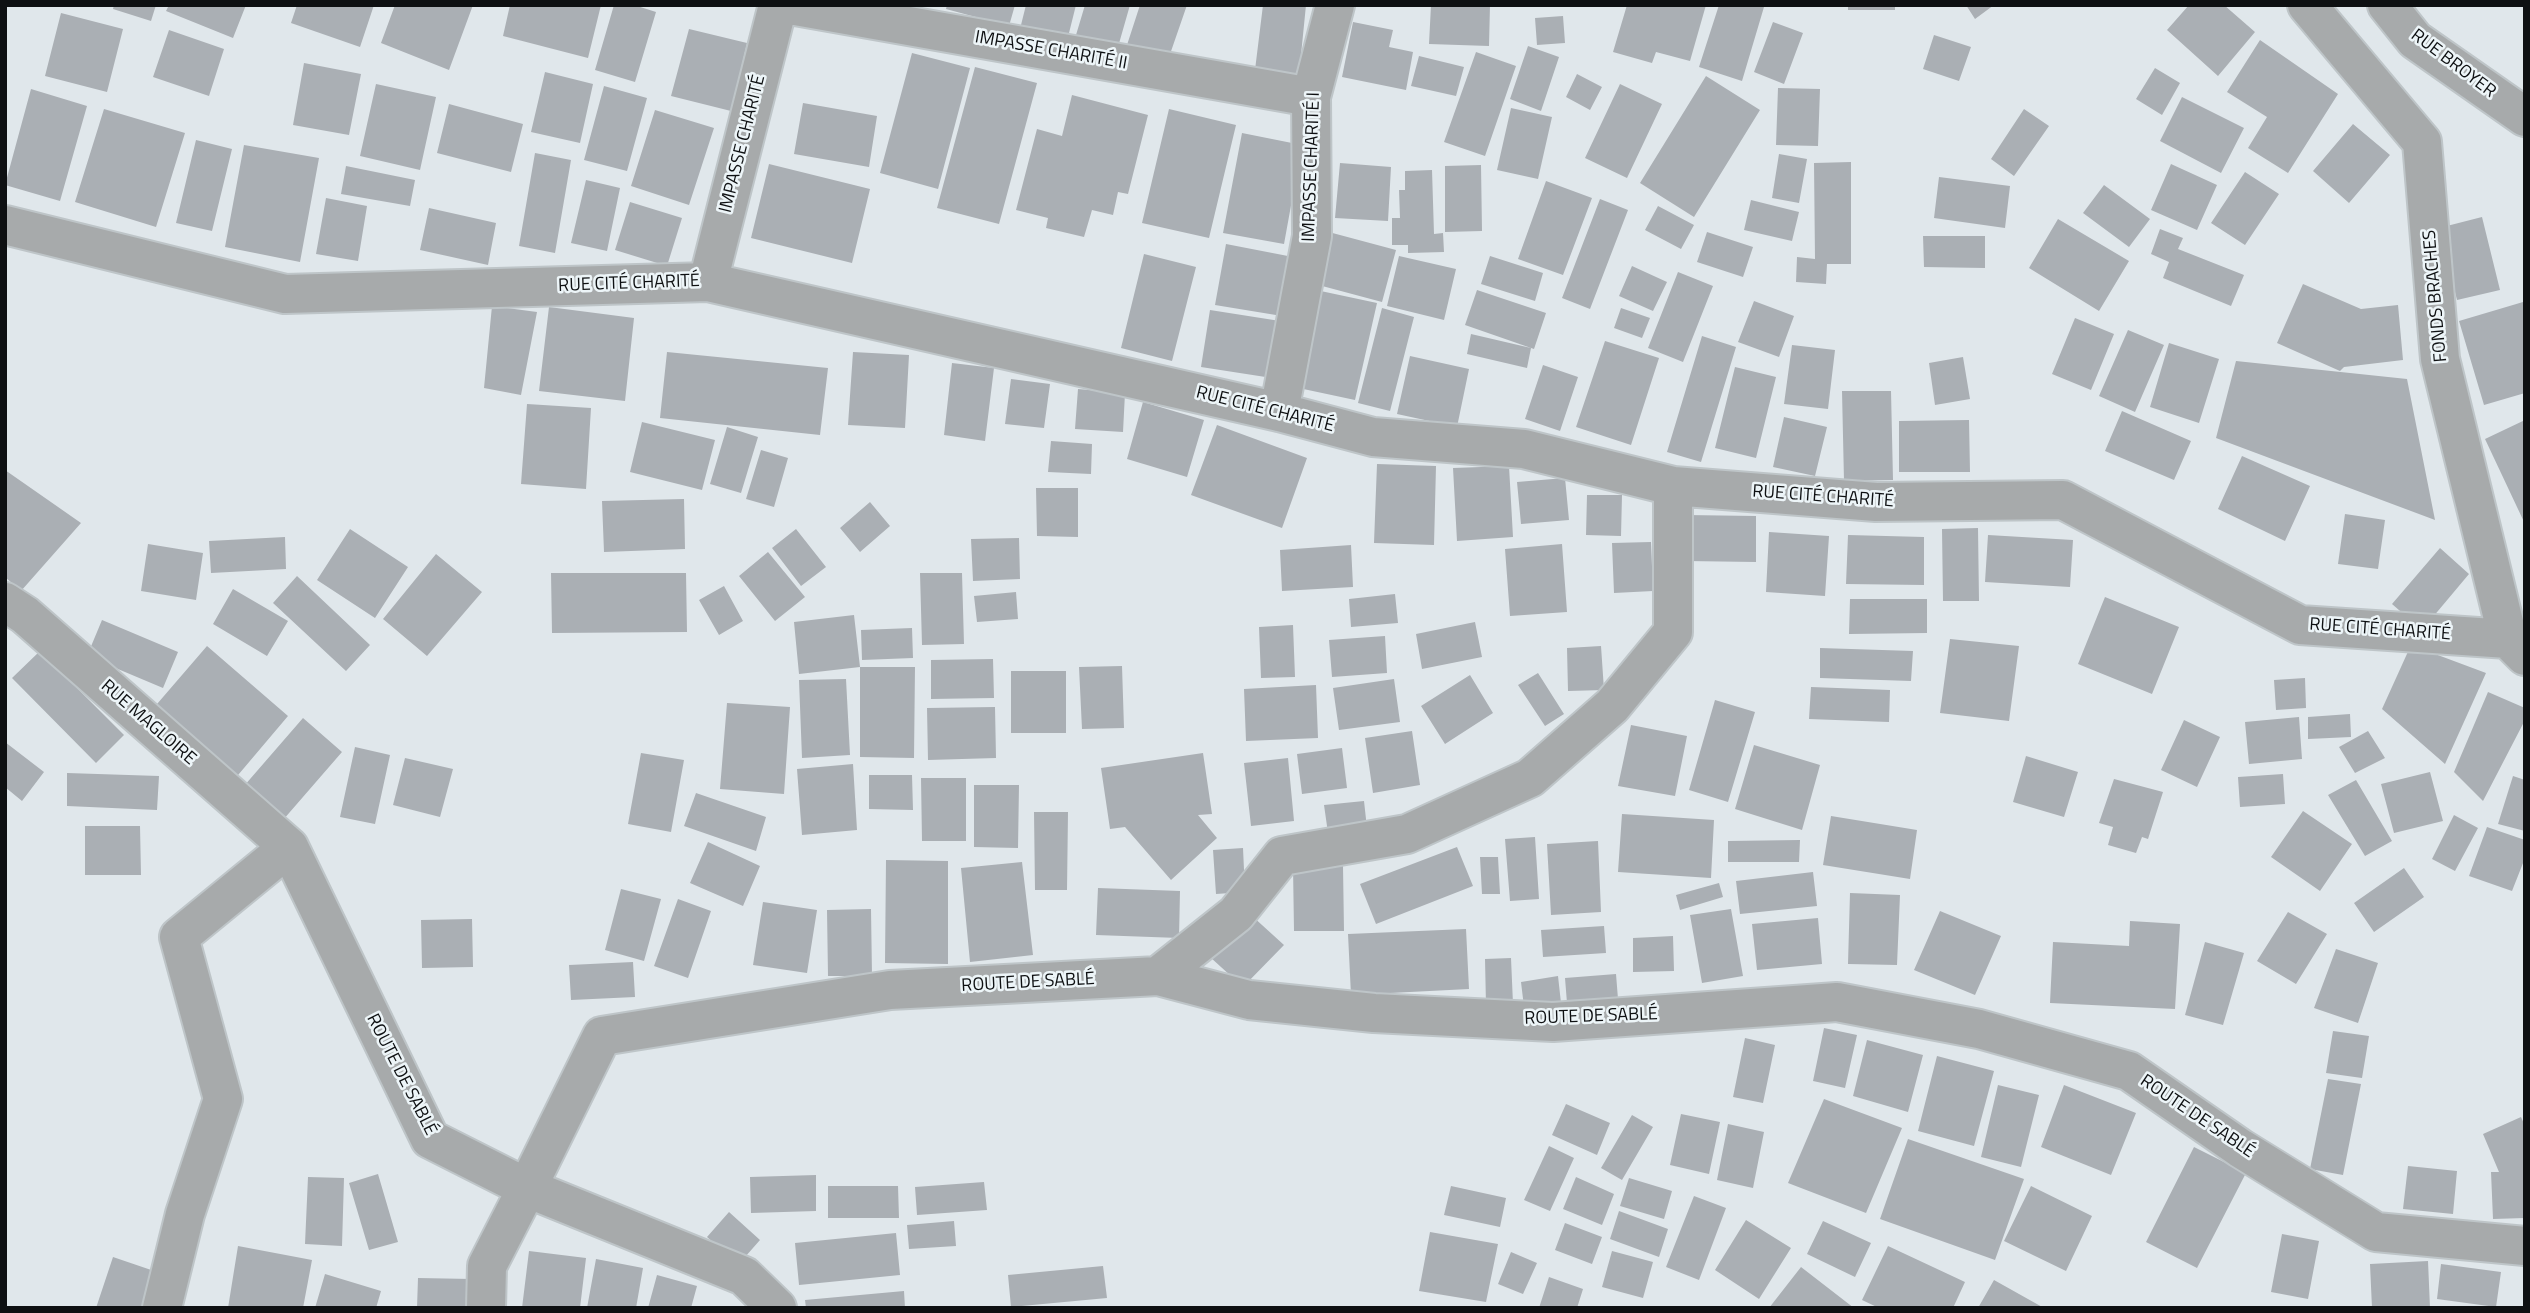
<!DOCTYPE html>
<html>
<head>
<meta charset="utf-8">
<style>
	body { margin:0 }
	#map { position:relative; width:2530px; height:1313px; overflow:hidden; background:#e0e7eb; font-family:"Titillium Web",sans-serif }
	canvas { display:block }
	.frame { position:absolute; inset:0; border:7px solid #0e1012; pointer-events:none }
</style>
</head>
<body>
<div id="map">
<canvas width="2530" height="1313"></canvas>
<div class="frame"></div>
</div>
<script>
const c = document.querySelector('canvas').getContext('2d');
c.lineJoin = 'round';
function paint(path, color) { c.fillStyle = color; c.fill(path, 'evenodd'); }
const toPath = rows => new Path2D(rows.map(r => 'M' + r).join(''));
function strokePath(path, color, width, dash) { c.strokeStyle = color; c.lineWidth = width; c.lineCap = dash ? 'butt' : 'round'; c.setLineDash(dash || []); c.stroke(path); }
function label(font, color, halo, rows, align = 'center') {
  c.font = font + ' "Titillium Web",sans-serif'; c.lineWidth = 5; c.setLineDash([]); c.textBaseline = 'middle'; c.strokeStyle = halo; c.fillStyle = color; for (const [text, x, y, turn = 0] of rows) {
    c.save(); c.translate(x, y); c.rotate((+turn || 0) * Math.PI / 180); c.textAlign = isNaN(turn) ? turn : align; if (halo) c.strokeText(text, 0, 0); c.fillText(text, 0, 0); c.restore();
  }
}
paint(toPath([
	[114,5,156,5,151,21,113,9],
	[169,5,246,5,233,38,166,11],
	[297,5,374,5,360,47,291,23],
	[395,5,473,5,449,70,381,43],
	[510,5,601,5,588,58,503,36],
	[614,5,634,5,656,12,635,82,595,70],
	[947,5,1015,5,1009,26,946,9],
	[1026,5,1076,5,1067,41,1020,29],
	[1085,5,1130,5,1118,47,1076,35],
	[1140,5,1187,5,1168,60,1127,45],
	[1263,5,1306,5,1299,75,1255,70],
	[1431,5,1490,5,1489,46,1429,44],
	[1627,5,1706,5,1690,61,1656,52,1652,63,1613,52],
	[1719,5,1764,7,1742,81,1699,67],
	[1848,5,1895,5,1895,10,1848,10],
	[1966,5,1994,5,1975,19],
	[2189,5,2224,5,2255,32,2218,76,2167,30],
	[61,13,123,29,107,92,45,76],
	[1563,16,1565,43,1537,45,1535,18],
	[1353,22,1393,30,1389,47,1413,52,1406,90,1342,77],
	[1773,22,1803,33,1784,84,1754,72],
	[689,29,747,43,731,111,671,96],
	[169,30,224,49,209,96,153,77],
	[1934,35,1971,47,1959,81,1923,69],
	[2260,40,2338,94,2288,173,2248,148,2267,117,2227,92],
	[1528,46,1559,57,1541,111,1510,99],
	[1476,52,1516,66,1485,156,1444,142],
	[912,53,970,68,938,189,880,173],
	[1419,56,1464,67,1456,96,1411,86],
	[304,63,361,74,349,135,293,125],
	[975,67,1037,83,999,224,937,208],
	[2155,68,2180,83,2162,115,2136,99],
	[545,72,593,84,580,143,531,132],
	[1577,74,1602,87,1590,110,1566,97],
	[1706,76,1760,110,1694,217,1640,183],
	[376,84,436,97,420,170,360,156],
	[1620,84,1662,104,1627,178,1585,158],
	[604,86,647,98,627,171,584,160],
	[1778,88,1820,89,1818,146,1776,145],
	[31,89,87,106,60,201,5,185],
	[1072,95,1148,115,1128,194,1118,192,1113,215,1092,210,1084,237,1046,228,1048,218,1016,210,1037,129,1062,136],
	[2182,97,2244,128,2221,173,2160,141],
	[803,103,877,116,869,167,794,154],
	[449,104,523,124,511,172,437,153],
	[1511,108,1552,117,1538,179,1497,170],
	[104,109,185,133,156,227,75,202],
	[1169,109,1236,125,1209,238,1142,223],
	[2024,109,2049,126,2014,176,1991,159],
	[655,110,714,128,689,205,631,186],
	[2353,124,2390,155,2349,203,2313,171],
	[1242,133,1302,145,1284,244,1223,233],
	[196,140,232,149,212,231,176,223],
	[244,145,319,158,300,262,225,247],
	[535,153,571,160,555,253,519,246],
	[1779,154,1807,159,1799,203,1772,198],
	[1851,162,1851,264,1827,264,1826,284,1796,282,1797,257,1815,259,1814,163],
	[1340,163,1391,167,1388,221,1335,218],
	[769,164,870,189,852,263,751,238],
	[2171,164,2217,185,2197,230,2151,210],
	[1481,165,1482,231,1445,232,1445,166],
	[346,166,415,180,410,206,341,194],
	[1432,170,1434,234,1443,233,1444,252,1408,253,1408,245,1392,245,1392,218,1400,218,1399,190,1405,190,1405,171],
	[2245,172,2279,194,2245,245,2211,223],
	[1939,177,2010,186,2005,228,1934,218],
	[586,180,620,188,607,251,571,243],
	[1546,181,1592,198,1563,275,1518,259],
	[2104,185,2150,219,2129,247,2083,213],
	[326,198,367,206,358,261,316,254],
	[1600,199,1628,210,1590,309,1562,298],
	[1751,200,1799,212,1792,241,1744,230],
	[630,202,682,218,667,266,615,250],
	[1658,206,1694,225,1681,249,1645,230],
	[429,208,496,223,488,265,420,250],
	[2482,217,2500,290,2457,300,2439,228],
	[2058,219,2129,261,2099,311,2029,268],
	[2160,229,2183,238,2178,249,2244,275,2231,306,2163,278,2169,262,2151,254],
	[1325,231,1396,250,1382,302,1311,283],
	[1707,232,1753,247,1743,277,1697,262],
	[1923,236,1985,236,1985,268,1924,267],
	[1226,244,1293,257,1282,316,1215,305],
	[1144,254,1196,267,1172,361,1121,348],
	[1399,256,1456,269,1444,320,1387,306],
	[1490,256,1543,273,1535,301,1481,284],
	[1632,266,1667,282,1653,311,1619,296],
	[1678,272,1713,286,1683,362,1648,348],
	[2303,284,2361,309,2398,305,2403,360,2344,367,2340,371,2277,343],
	[1316,290,1377,303,1355,400,1294,387],
	[1477,290,1546,313,1534,349,1465,325],
	[1754,301,1794,316,1779,357,1738,342],
	[2523,302,2525,309,2525,393,2484,405,2459,321],
	[492,306,537,312,521,395,484,388],
	[549,307,634,318,625,401,539,391],
	[1382,308,1414,317,1390,411,1358,403],
	[1621,308,1650,318,1642,338,1614,328],
	[1210,310,1280,321,1272,378,1201,367],
	[2075,318,2114,334,2091,390,2052,374],
	[2128,330,2164,345,2135,412,2099,396],
	[1471,334,1531,348,1527,368,1467,354],
	[1702,336,1736,347,1701,462,1667,452],
	[1605,341,1659,358,1631,445,1576,427],
	[2169,343,2219,359,2199,423,2150,407],
	[1792,345,1835,350,1828,409,1784,404],
	[667,352,828,368,820,435,660,418],
	[853,352,909,355,905,428,848,425],
	[1410,356,1469,369,1457,427,1397,414],
	[1963,357,1970,399,1935,405,1929,363],
	[2236,361,2407,379,2435,520,2216,438],
	[952,363,994,368,985,441,944,435],
	[1543,365,1578,377,1560,431,1525,419],
	[1735,367,1776,377,1756,458,1715,448],
	[1011,379,1050,384,1044,428,1005,424],
	[1078,389,1125,393,1123,432,1075,429],
	[1842,391,1891,391,1893,480,1844,481],
	[1143,402,1204,420,1187,477,1127,459],
	[527,404,591,408,586,489,521,484],
	[2122,411,2191,441,2174,480,2105,451],
	[1784,417,1827,427,1815,476,1773,467],
	[1969,420,1970,472,1899,472,1899,421],
	[2525,420,2525,524,2485,439],
	[642,422,715,440,702,490,630,472],
	[1217,425,1307,458,1282,528,1191,495],
	[727,427,758,437,741,493,710,484],
	[1051,441,1092,444,1091,474,1048,472],
	[761,450,788,458,774,507,746,499],
	[2242,456,2310,486,2285,541,2218,509],
	[1377,464,1436,466,1434,545,1374,543],
	[1509,466,1513,537,1457,541,1453,468],
	[5,470,81,523,21,591,5,577],
	[1565,478,1569,520,1521,524,1517,482],
	[1036,488,1078,488,1078,537,1037,536],
	[1587,495,1622,495,1621,536,1586,535],
	[684,499,685,549,604,552,602,501],
	[870,502,890,526,860,552,840,528],
	[2345,514,2385,520,2378,569,2338,564],
	[1686,515,1756,516,1756,562,1686,561],
	[1978,528,1979,601,1943,601,1942,529],
	[350,529,408,567,375,618,317,580],
	[796,529,826,567,801,586,772,548],
	[1769,532,1829,536,1825,596,1766,592],
	[1848,535,1924,537,1924,585,1846,584],
	[1988,535,2073,540,2070,587,1985,582],
	[285,537,286,569,211,573,209,541],
	[1019,538,1020,579,973,581,971,539],
	[1651,542,1653,591,1614,593,1612,543],
	[148,544,203,553,196,600,141,591],
	[1562,544,1567,612,1510,616,1505,549],
	[1351,545,1353,587,1282,591,1280,550],
	[2440,548,2469,574,2422,630,2392,604],
	[768,552,805,597,775,621,739,576],
	[436,554,482,592,427,656,383,619],
	[551,573,686,573,687,632,552,633],
	[920,573,962,573,964,644,922,645],
	[297,576,370,645,346,671,273,603],
	[724,586,743,621,719,635,699,600],
	[233,589,288,621,267,656,213,624],
	[1016,592,1018,619,977,622,974,596],
	[1395,594,1398,623,1351,627,1349,599],
	[2105,597,2179,627,2152,694,2078,664],
	[1850,599,1927,599,1927,633,1849,634],
	[854,615,860,667,915,667,914,758,860,757,860,667,799,674,794,622],
	[102,620,178,652,163,688,87,656],
	[1475,622,1482,657,1422,669,1416,634],
	[1293,625,1295,677,1261,678,1259,627],
	[912,628,913,658,862,660,861,630],
	[1385,636,1387,673,1332,677,1329,640],
	[1950,639,2019,646,2009,721,1940,713],
	[2411,645,2486,673,2445,764,2382,709],
	[207,646,288,716,233,781,151,711],
	[1601,646,1604,690,1568,691,1567,648],
	[1820,648,1913,651,1911,681,1820,678],
	[40,651,124,735,96,763,12,678],
	[993,659,994,698,931,699,931,660],
	[1122,666,1124,728,1082,729,1079,667],
	[1011,671,1066,671,1066,733,1011,733],
	[1538,673,1564,714,1545,726,1518,685],
	[1470,675,1493,713,1445,744,1421,706],
	[2305,678,2306,708,2276,710,2274,680],
	[846,679,850,755,802,758,799,680],
	[1394,679,1400,722,1339,730,1333,688],
	[1316,685,1318,738,1246,741,1244,689],
	[1811,687,1890,690,1889,722,1809,719],
	[2488,692,2525,708,2525,720,2483,801,2454,772],
	[1715,700,1755,712,1728,802,1689,790],
	[727,703,790,707,784,794,720,789],
	[995,707,996,758,928,760,927,708],
	[2350,714,2351,737,2308,739,2308,717],
	[2299,717,2302,759,2249,764,2245,722],
	[303,718,342,752,283,820,244,786],
	[2184,720,2220,737,2197,787,2161,770],
	[1631,725,1687,736,1675,796,1618,786],
	[1412,731,1420,785,1373,793,1365,738],
	[2368,731,2385,758,2355,773,2339,747],
	[5,742,44,772,22,801,5,787],
	[1754,745,1820,765,1802,830,1735,809],
	[355,747,390,755,375,824,340,817],
	[1342,748,1347,788,1302,794,1297,754],
	[641,753,684,760,671,832,628,824],
	[1203,753,1212,814,1198,815,1217,838,1171,880,1125,827,1110,829,1101,768],
	[2026,756,2078,772,2064,817,2013,802],
	[405,758,453,769,440,817,393,805],
	[1288,758,1294,821,1251,826,1244,763],
	[853,764,857,830,802,835,797,769],
	[2430,772,2443,821,2394,833,2381,784],
	[67,773,159,776,157,810,67,806],
	[2283,774,2285,804,2240,807,2238,777],
	[869,775,912,775,913,810,869,809],
	[2513,776,2525,780,2525,831,2498,824],
	[921,778,966,778,966,841,922,841],
	[2114,779,2163,792,2148,839,2142,837,2136,853,2108,845,2113,827,2099,823],
	[2356,780,2392,841,2365,856,2328,795],
	[974,785,1019,785,1018,848,974,847],
	[696,793,766,817,756,851,684,826],
	[1364,801,1367,828,1328,833,1324,805],
	[2303,811,2352,844,2320,891,2271,857],
	[1034,812,1068,812,1067,890,1035,890],
	[1622,814,1714,820,1711,878,1618,872],
	[2454,815,2478,828,2455,871,2432,859],
	[1831,816,1917,830,1910,879,1823,865],
	[85,826,140,826,141,875,85,875],
	[2487,827,2525,840,2525,858,2512,891,2469,876],
	[1535,837,1539,899,1510,901,1505,839],
	[1800,840,1799,862,1728,862,1728,841],
	[1598,841,1601,912,1551,915,1547,844],
	[708,842,760,866,743,906,690,883],
	[1457,847,1473,886,1376,924,1360,884],
	[1243,848,1245,892,1216,894,1213,850],
	[1480,857,1498,857,1500,894,1482,894],
	[886,860,948,861,948,964,885,963],
	[1022,862,1033,955,970,962,961,868],
	[1293,866,1343,866,1344,931,1294,931],
	[2404,868,2424,897,2374,932,2354,903],
	[1813,872,1817,906,1740,914,1736,881],
	[1719,883,1723,897,1680,910,1676,895],
	[1098,888,1180,891,1179,938,1096,935],
	[621,889,661,899,644,961,605,950],
	[1850,893,1900,895,1897,965,1848,964],
	[678,899,711,911,688,978,654,966],
	[763,902,817,910,807,973,753,965],
	[871,909,872,976,828,976,827,910],
	[1731,909,1743,976,1702,983,1690,915],
	[1940,911,2001,936,1975,995,1914,970],
	[2288,912,2327,934,2296,984,2257,961],
	[1251,915,1284,945,1243,987,1210,957],
	[1818,918,1822,964,1757,970,1752,924],
	[472,919,473,967,422,968,421,920],
	[2130,921,2180,924,2175,1009,2050,1003,2053,942,2129,946],
	[1604,926,1606,953,1543,957,1541,930],
	[1466,929,1469,989,1351,995,1348,934],
	[1673,936,1674,971,1633,972,1633,938],
	[2205,942,2244,953,2223,1025,2185,1015],
	[2336,949,2378,963,2358,1023,2314,1008],
	[1511,958,1513,1004,1486,1005,1485,959],
	[633,962,635,997,571,1000,569,965],
	[1616,974,1618,999,1567,1003,1565,978],
	[1558,976,1561,1003,1524,1007,1521,982],
	[1824,1028,1857,1035,1845,1088,1813,1081],
	[2333,1031,2369,1036,2362,1078,2326,1073],
	[1745,1038,1775,1045,1763,1103,1733,1097],
	[1867,1040,1923,1055,1908,1112,1853,1096],
	[1937,1056,1994,1071,1974,1146,1918,1131],
	[2328,1079,2361,1084,2343,1175,2310,1169],
	[1998,1085,2039,1095,2021,1167,1981,1157],
	[2064,1085,2136,1113,2111,1175,2041,1147],
	[1824,1099,1902,1128,1866,1213,1788,1183],
	[1566,1104,1610,1123,1597,1155,1552,1135],
	[1681,1114,1720,1122,1709,1174,1670,1165],
	[1632,1115,1653,1127,1622,1180,1601,1168],
	[2521,1117,2525,1126,2525,1218,2493,1219,2491,1172,2499,1172,2483,1134],
	[1728,1124,1764,1132,1753,1188,1717,1180],
	[1908,1139,2024,1179,1995,1260,1880,1219],
	[1549,1146,1574,1158,1550,1211,1524,1200],
	[2194,1147,2246,1173,2197,1268,2146,1242],
	[2408,1166,2457,1171,2453,1214,2403,1209],
	[378,1174,398,1242,369,1250,349,1183],
	[816,1175,816,1211,751,1213,750,1177],
	[308,1177,344,1178,342,1246,305,1244],
	[1576,1177,1614,1194,1602,1225,1563,1209],
	[1629,1178,1672,1191,1664,1219,1620,1206],
	[984,1182,987,1210,917,1215,915,1187],
	[828,1186,898,1186,899,1218,828,1218],
	[1451,1186,1506,1198,1500,1227,1444,1215],
	[2031,1186,2092,1216,2066,1271,2004,1241],
	[1694,1196,1726,1208,1699,1280,1666,1267],
	[1619,1211,1668,1229,1659,1257,1610,1239],
	[729,1212,760,1240,738,1265,707,1237],
	[1746,1220,1791,1248,1759,1299,1715,1270],
	[954,1221,956,1246,909,1249,907,1225],
	[1823,1221,1871,1243,1855,1277,1807,1254],
	[1565,1223,1602,1237,1592,1264,1555,1250],
	[1430,1232,1498,1244,1486,1302,1419,1291],
	[896,1233,900,1275,799,1285,795,1243],
	[2282,1234,2319,1241,2308,1299,2271,1292],
	[238,1246,312,1260,303,1308,228,1308],
	[1888,1246,1965,1282,1953,1308,1879,1308,1862,1300],
	[529,1251,586,1258,580,1308,522,1308],
	[1612,1251,1653,1262,1643,1298,1602,1287],
	[1511,1252,1537,1263,1523,1294,1498,1284],
	[113,1257,160,1273,148,1308,96,1308],
	[596,1259,643,1268,636,1308,587,1308],
	[2428,1261,2430,1308,2372,1308,2370,1264],
	[2441,1264,2501,1272,2496,1307,2437,1299],
	[1103,1266,1107,1298,1011,1307,1008,1275],
	[1801,1267,1854,1308,1769,1308],
	[325,1274,381,1291,376,1308,315,1308],
	[657,1275,697,1286,691,1308,648,1308],
	[1549,1277,1583,1289,1577,1308,1539,1308],
	[418,1278,472,1279,472,1308,417,1308],
	[1994,1280,2044,1308,1978,1308],
	[904,1291,905,1308,806,1308,805,1300]
]), '#aaafb4');
const street = toPath([
	[790,5,1311,97],
	[2307,5,2422,142,2440,359,2508,639,2525,656],
	[2387,5,2415,40,2525,117],
	[5,225,285,294,708,282,1279,412,1373,437,1524,449,1673,486,1876,502,2063,500,2300,625,2508,639],
	[708,282,778,5],
	[1279,412,1312,236,1311,97,1335,5],
	[5,602,25,615,289,847],
	[1158,976,1236,914,1282,856,1407,834,1530,778,1612,706,1673,632,1673,486],
	[162,1308,185,1214,223,1099,179,937,289,847,430,1139,527,1188,602,1036,890,990,1158,976,1249,1000,1374,1013,1553,1022,1837,1002,1979,1029,2129,1071,2240,1148,2376,1232,2525,1246],
	[486,1308,487,1266,527,1188,744,1276,777,1308]
]);
strokePath(street, '#bec5c8', 42);
strokePath(street, '#a7aaab', 38);
label('18px', '#0e1012', '#edf5f8', [
	["IMPASSE CHARITÉ II",1051,51,10],
	["RUE BROYER",2453,64,37],
	["IMPASSE CHARITÉ",743,144,-76],
	["IMPASSE CHARITÉ I",1312,167,-88],
	["RUE CITÉ CHARITÉ",629,284,-2],
	["FONDS BRACHES",2436,296,-95],
	["RUE CITÉ CHARITÉ",1265,410,14],
	["RUE CITÉ CHARITÉ",1823,497,4],
	["RUE CITÉ CHARITÉ",2380,630,4],
	["RUE MAGLOIRE",148,723,41],
	["ROUTE DE SABLÉ",1028,983,-3],
	["ROUTE DE SABLÉ",1591,1017,-2],
	["ROUTE DE SABLÉ",401,1075,63],
	["ROUTE DE SABLÉ",2197,1117,34]
]);
</script>
</body>
</html>
